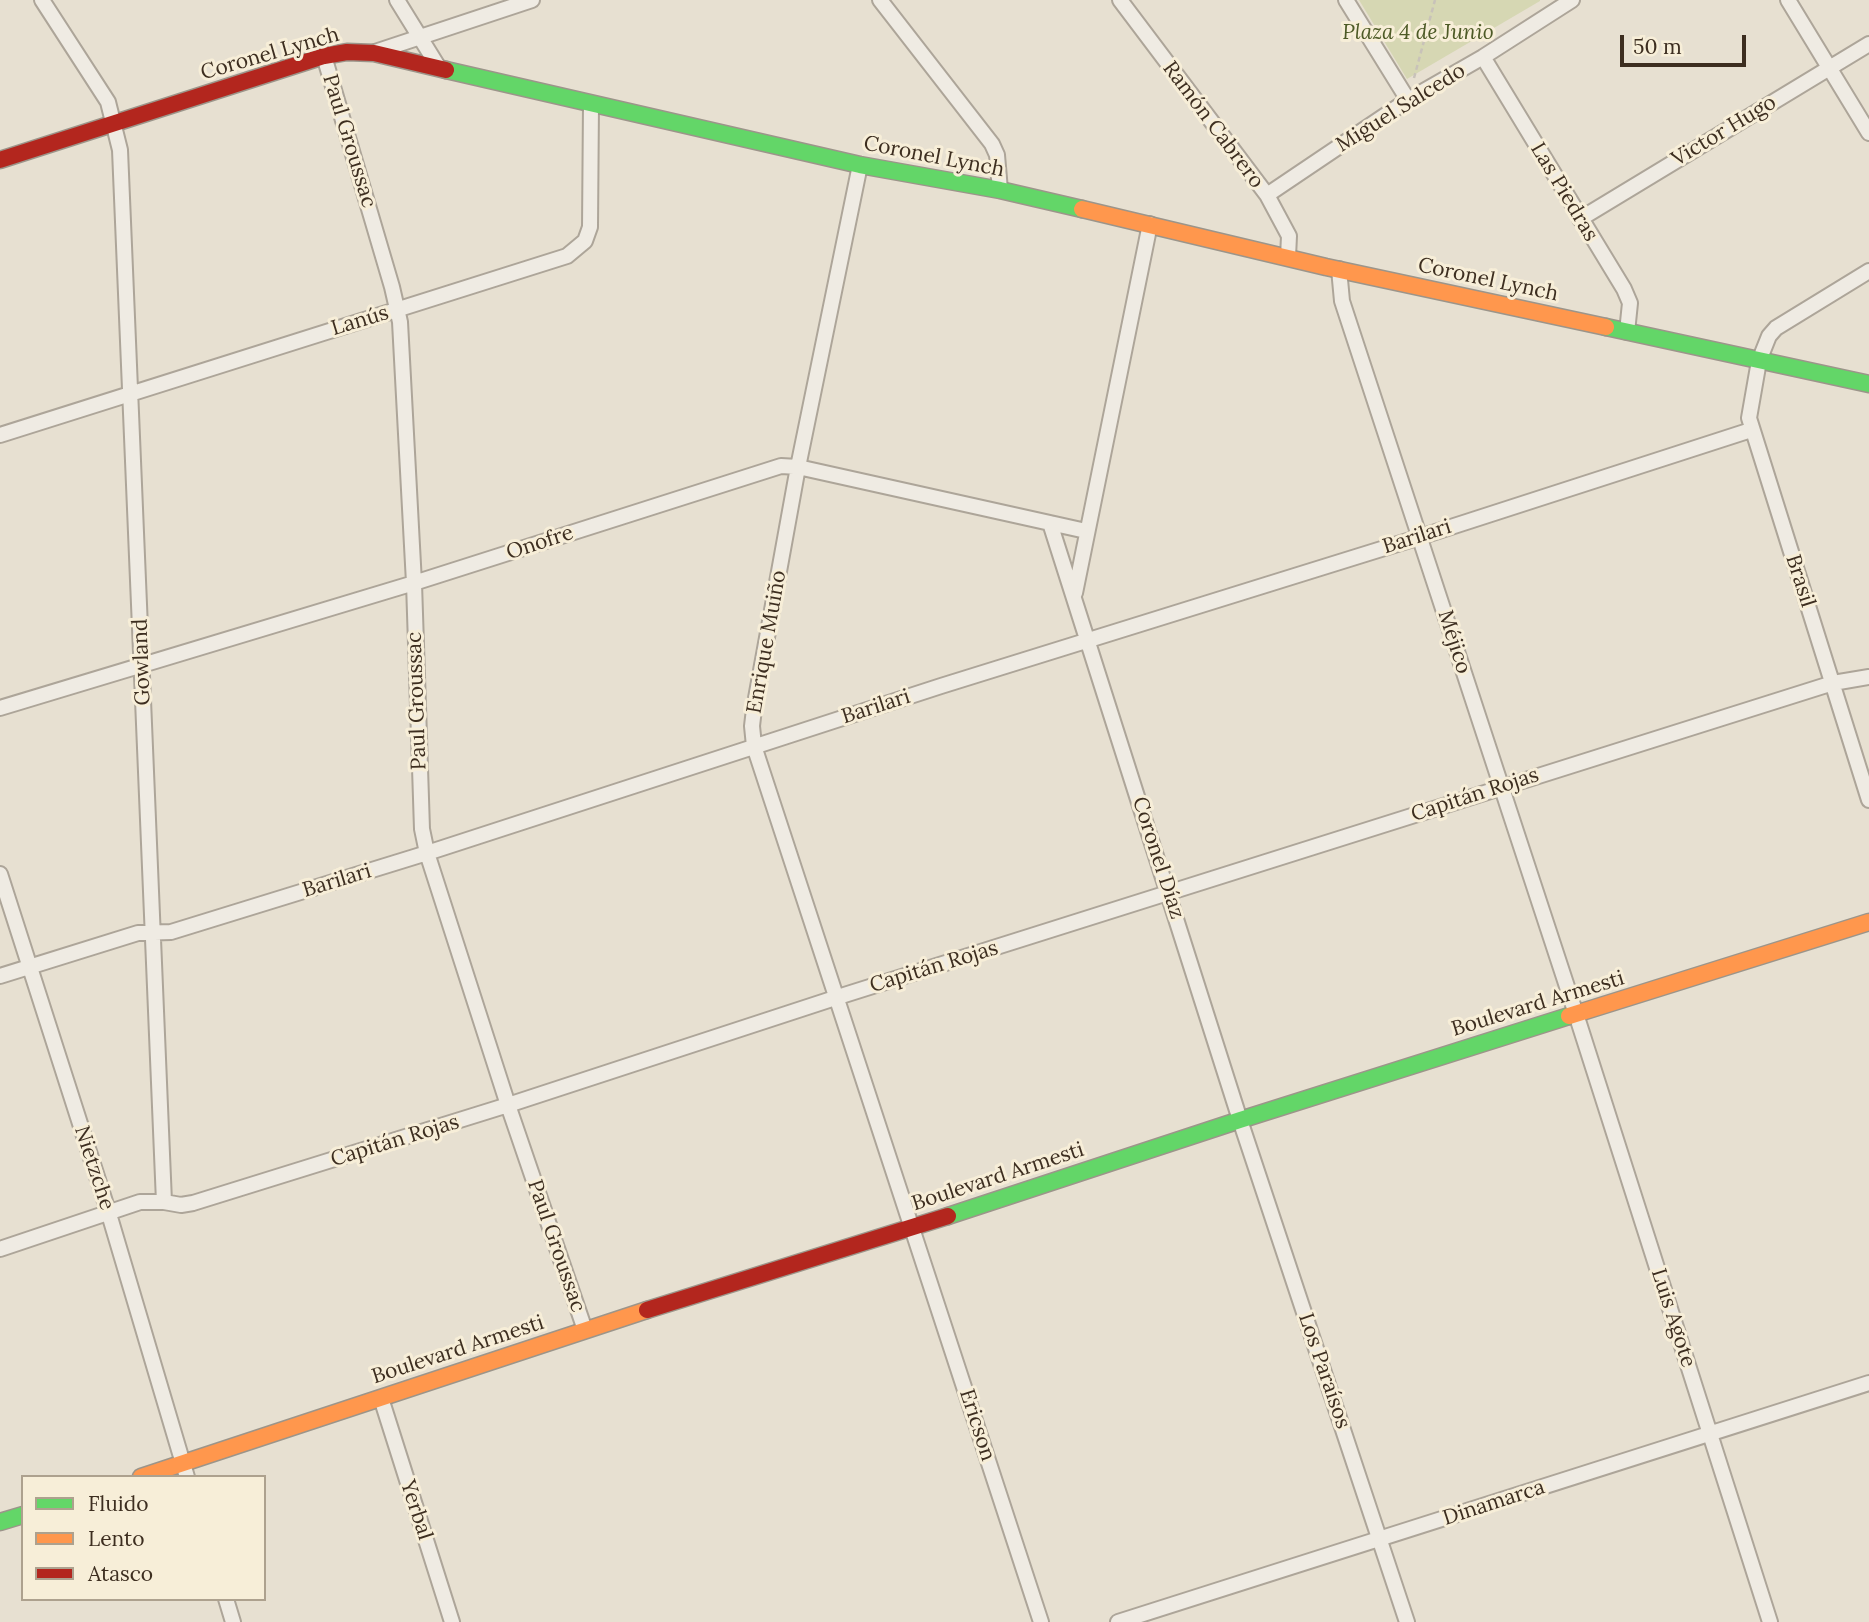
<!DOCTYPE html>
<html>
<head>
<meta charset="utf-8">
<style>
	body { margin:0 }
	#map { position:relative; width:1869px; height:1622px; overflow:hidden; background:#e7e0d1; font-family:Lora,serif }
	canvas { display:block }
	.legend { position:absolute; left:21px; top:1475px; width:245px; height:126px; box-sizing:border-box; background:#f7eed8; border:2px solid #ada18e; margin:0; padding:9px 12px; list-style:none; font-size:21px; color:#3d2e20 }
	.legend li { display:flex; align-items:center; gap:14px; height:35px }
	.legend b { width:35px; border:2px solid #ada18e }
	.scale { position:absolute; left:1620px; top:35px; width:126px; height:32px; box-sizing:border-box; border:4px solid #3d2e20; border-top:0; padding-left:9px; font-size:21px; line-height:24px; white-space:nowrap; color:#3d2e20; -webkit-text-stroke:5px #f7eed8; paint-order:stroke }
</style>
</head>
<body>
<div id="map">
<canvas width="1869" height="1622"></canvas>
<ul class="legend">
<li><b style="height:9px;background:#63d668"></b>Fluido</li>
<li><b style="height:9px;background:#ff974d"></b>Lento</li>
<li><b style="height:9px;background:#b3261e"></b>Atasco</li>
</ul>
<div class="scale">50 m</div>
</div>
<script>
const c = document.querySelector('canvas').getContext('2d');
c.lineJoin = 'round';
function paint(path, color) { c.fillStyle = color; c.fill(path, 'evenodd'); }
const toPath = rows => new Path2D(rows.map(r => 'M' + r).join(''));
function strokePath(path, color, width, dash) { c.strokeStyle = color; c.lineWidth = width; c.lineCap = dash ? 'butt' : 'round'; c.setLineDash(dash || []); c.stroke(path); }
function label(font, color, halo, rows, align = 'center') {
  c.font = font + ' Lora,serif'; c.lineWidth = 6; c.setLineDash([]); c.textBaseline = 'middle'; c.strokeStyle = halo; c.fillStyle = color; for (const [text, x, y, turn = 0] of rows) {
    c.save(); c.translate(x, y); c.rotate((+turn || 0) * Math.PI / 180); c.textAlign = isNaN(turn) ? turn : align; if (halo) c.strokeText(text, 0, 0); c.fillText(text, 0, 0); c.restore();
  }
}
paint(toPath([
	[1359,0,1540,0,1540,1,1407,79]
]), '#d6d7b3');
const street = toPath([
	[42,0,108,102,120,150,164,1202],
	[397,0,439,68],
	[880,0,992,144,997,155,1000,190],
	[1120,0,1267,195,1289,236,1288,257],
	[1346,0,1408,100],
	[1788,0,1869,133],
	[375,52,532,0],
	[324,56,392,287,400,322,414,583,422,829,427,853,508,1105,585,1330],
	[1483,57,1624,289,1630,303,1627,332],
	[860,165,798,467,754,709,752,726,754,746,1041,1622],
	[1267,195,1408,100,1483,57,1572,0],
	[1580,219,1869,44],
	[1339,269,1342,301,1576,1014,1770,1622],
	[1869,271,1776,328,1769,336,1759,361,1749,418,1869,800],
	[0,435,567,256,585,241,590,227,591,104],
	[1050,523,1240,1120,1407,1622],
	[1075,593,1150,224],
	[0,708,414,583,781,466,798,467,1086,531],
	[0,874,109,1214,187,1477],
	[0,976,138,933,171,932,427,853,941,686,1420,537,1751,430],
	[0,1249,140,1202,164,1202,181,1205,193,1203,508,1105,838,997,1833,683,1869,677],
	[381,1398,452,1622],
	[226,1599,233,1622],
	[1118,1622,1869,1383]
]);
const fast = toPath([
	[446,70,860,165,1000,190,1082,209],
	[1606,327,1869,384],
	[948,1216,1240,1120,1569,1016],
	[0,1522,23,1515]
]);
const slow = toPath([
	[1082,209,1326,267,1606,327],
	[1569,1016,1869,922],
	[141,1477,647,1310]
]);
const jam = toPath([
	[0,160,324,56,347,52,374,53,446,70],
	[647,1310,948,1216]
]);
strokePath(street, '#ada599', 18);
strokePath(fast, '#9c958a', 19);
strokePath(slow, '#9c958a', 19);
strokePath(jam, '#9c958a', 19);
strokePath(toPath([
	[1414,78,1435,0]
]), '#c8c2b9', 2.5, [5, 3.5]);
strokePath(street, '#efebe3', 14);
strokePath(fast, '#63d668', 16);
strokePath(slow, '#ff974d', 16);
strokePath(jam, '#b3261e', 16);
label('italic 21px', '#4d5a26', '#f7eed8', [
	["Plaza 4 de Junio",1418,33]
]);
label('21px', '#3d2e20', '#f7eed8', [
	["Coronel Lynch",270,54,-16],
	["Miguel Salcedo",1401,108,-32],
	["Ramón Cabrero",1213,125,53],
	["Victor Hugo",1724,131,-31],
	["Paul Groussac",349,141,73],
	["Coronel Lynch",934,157,11],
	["Las Piedras",1564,192,59],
	["Coronel Lynch",1488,280,12],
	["Lanús",360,321,-17],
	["Barilari",1417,537,-18],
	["Onofre",540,543,-18],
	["Brasil",1800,581,72],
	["Enrique Muiño",767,642,-80],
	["Méjico",1454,642,72],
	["Gowland",142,662,-92],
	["Paul Groussac",417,701,-92],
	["Barilari",876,707,-18],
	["Capitán Rojas",1475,795,-18],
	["Coronel Díaz",1158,858,72],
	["Barilari",337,881,-17],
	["Capitán Rojas",934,967,-17],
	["Boulevard Armesti",1538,1004,-17],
	["Capitán Rojas",395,1141,-17],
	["Nietzche",94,1168,72],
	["Boulevard Armesti",998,1177,-18],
	["Paul Groussac",556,1246,71],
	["Luis Agote",1673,1318,72],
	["Boulevard Armesti",458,1350,-18],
	["Los Paraísos",1324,1371,71],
	["Ericson",977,1425,72],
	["Dinamarca",1494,1503,-18],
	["Yerbal",416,1510,72]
]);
</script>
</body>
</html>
